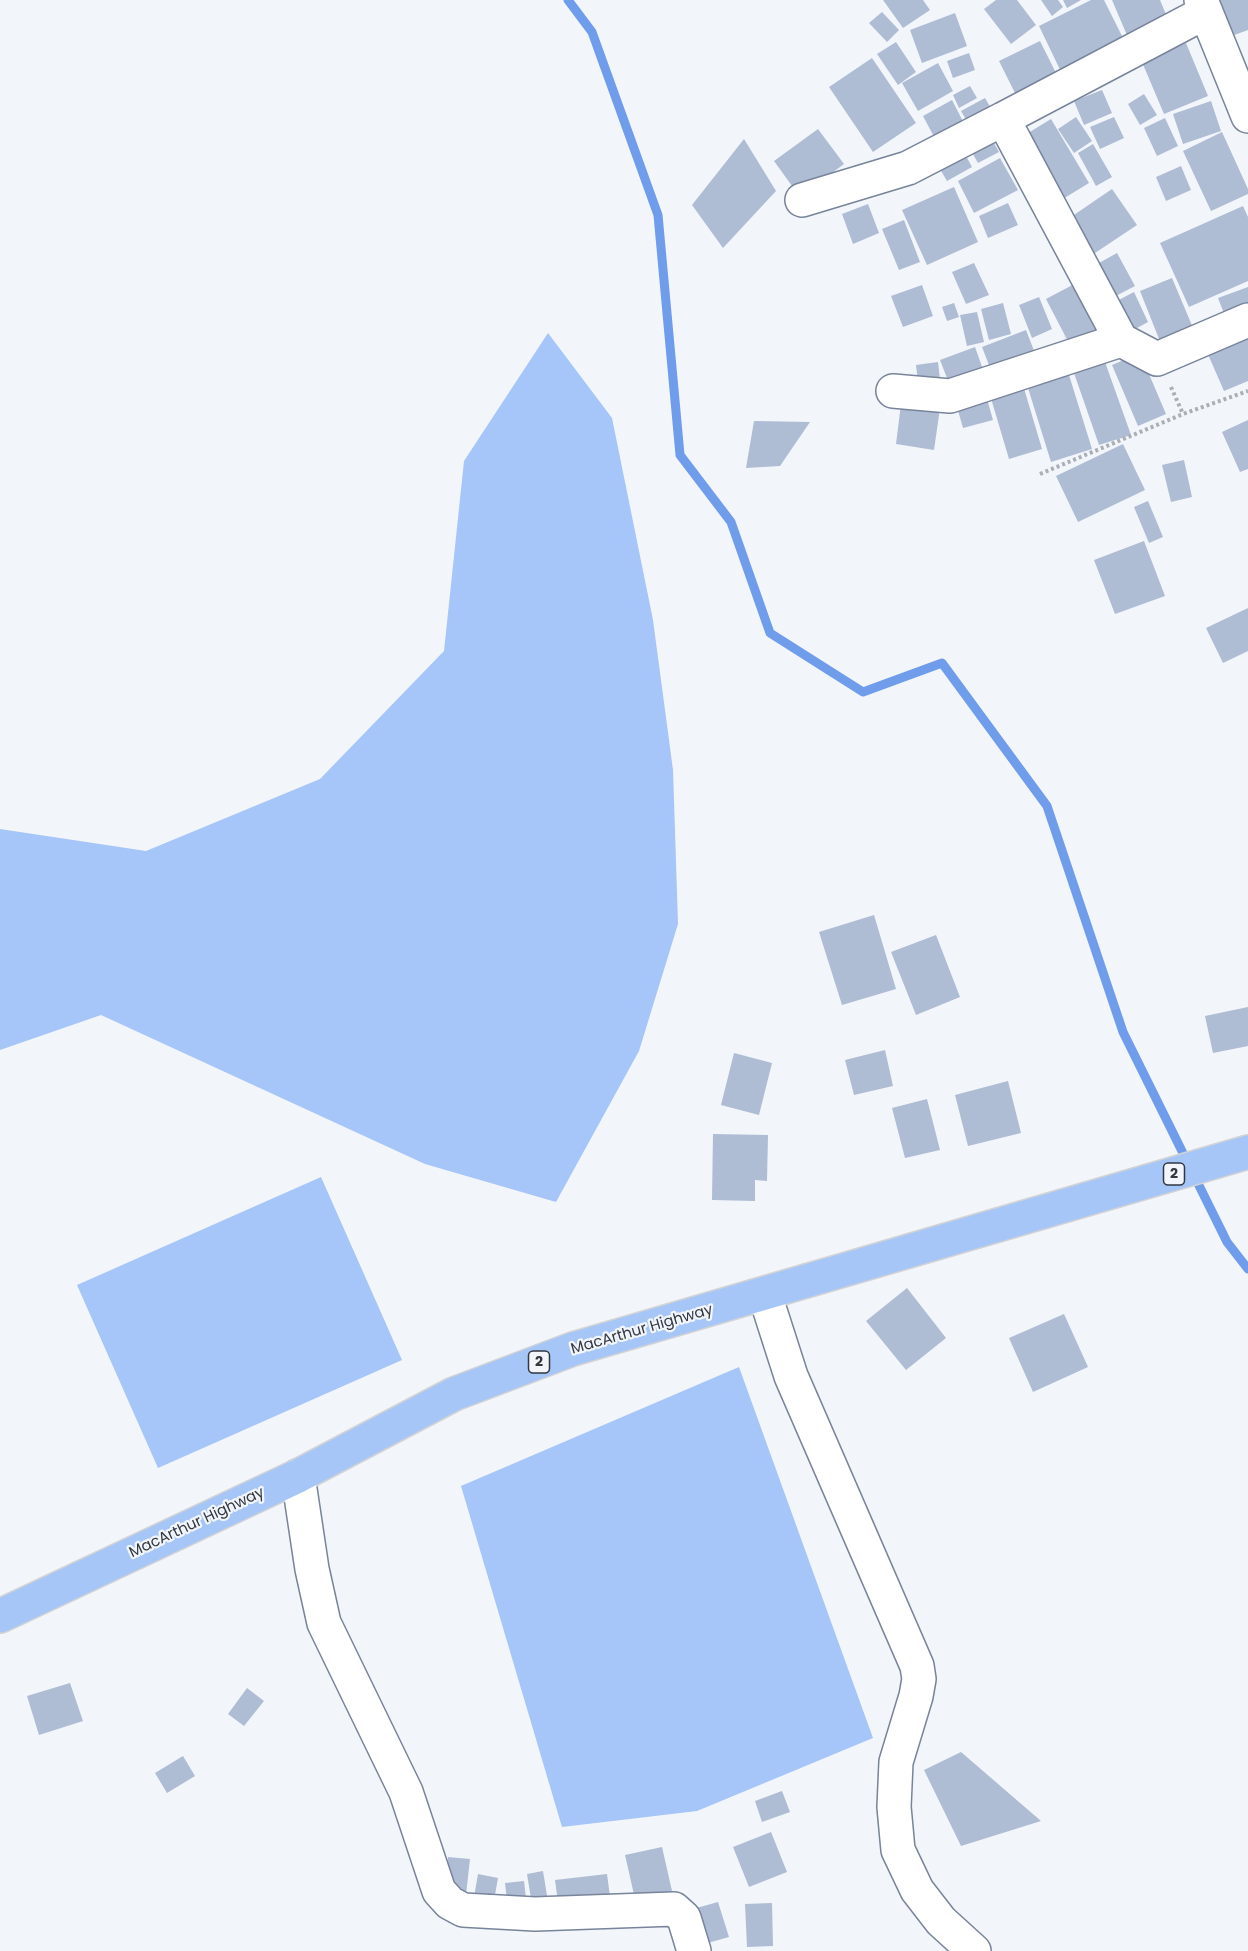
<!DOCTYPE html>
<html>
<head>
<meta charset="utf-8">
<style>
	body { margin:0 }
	canvas { display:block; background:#f2f5fa }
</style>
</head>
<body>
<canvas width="1248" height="1951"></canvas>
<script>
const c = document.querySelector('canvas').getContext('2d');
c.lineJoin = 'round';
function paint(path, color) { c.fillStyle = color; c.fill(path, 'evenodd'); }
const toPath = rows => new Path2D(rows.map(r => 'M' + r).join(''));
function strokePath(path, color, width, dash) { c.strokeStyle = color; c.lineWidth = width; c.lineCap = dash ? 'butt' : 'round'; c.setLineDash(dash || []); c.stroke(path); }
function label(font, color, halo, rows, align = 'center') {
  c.font = font + ' Poppins,sans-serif'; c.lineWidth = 4.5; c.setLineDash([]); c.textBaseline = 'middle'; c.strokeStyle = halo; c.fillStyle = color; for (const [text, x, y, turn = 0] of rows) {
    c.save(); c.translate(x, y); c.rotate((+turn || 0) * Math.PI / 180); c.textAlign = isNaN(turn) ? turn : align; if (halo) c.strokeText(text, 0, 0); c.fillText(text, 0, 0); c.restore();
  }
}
paint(toPath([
	[548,333,612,418,653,620,673,770,678,924,639,1051,556,1202,425,1164,101,1015,0,1050,0,829,146,851,320,779,444,651,464,461],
	[321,1177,402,1360,158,1468,77,1285],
	[739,1367,873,1738,697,1811,562,1827,461,1486]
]), '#a6c5f8');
strokePath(toPath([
	[568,0,592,32,658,215,680,455,731,522,770,633,863,692,942,663,1047,806,1123,1032,1227,1242,1248,1269]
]), '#6f9deb', 9);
paint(toPath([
	[883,0,923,0,930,10,903,28],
	[996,0,1017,0,1036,25,1011,44,984,9],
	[1041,0,1058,0,1063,7,1052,16],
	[1063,0,1081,0,1067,8],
	[1091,0,1104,0,1128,48,1065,80,1039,26],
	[1112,0,1160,0,1172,29,1132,47],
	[1212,0,1248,0,1248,30,1226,38],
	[882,12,899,30,887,42,869,23],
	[955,13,967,46,922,63,910,30],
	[1040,41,1060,81,1019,101,999,61],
	[896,42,916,72,898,85,877,54],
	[1186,43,1208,96,1164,114,1142,62],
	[969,53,975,70,953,78,947,61],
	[872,58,916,123,873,152,829,87],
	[938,63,953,91,918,111,902,83],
	[970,86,977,98,959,108,953,95],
	[1102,90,1112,113,1084,125,1074,101],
	[1144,94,1157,115,1140,125,1128,104],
	[985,98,996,117,972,130,961,111],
	[952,100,969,133,940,148,923,116],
	[1211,101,1221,131,1183,144,1173,114],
	[1076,117,1092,141,1074,153,1058,129],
	[1114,117,1124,138,1100,149,1090,127],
	[1165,118,1178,146,1157,156,1144,128],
	[1051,119,1089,183,1053,205,1015,141],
	[818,129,844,164,800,197,774,161],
	[986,129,999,152,978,163,965,140],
	[1222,132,1248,189,1248,194,1211,211,1183,151],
	[744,139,776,191,723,248,692,205],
	[1093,144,1112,177,1096,186,1078,153],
	[960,145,972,167,947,181,934,159],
	[1000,158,1018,190,974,213,958,181],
	[1181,166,1191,190,1166,201,1156,177],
	[954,187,978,242,927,265,902,210],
	[1112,189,1137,225,1092,255,1068,219],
	[1008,203,1018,225,988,238,979,216],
	[868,204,879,233,853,244,842,214],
	[1243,206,1248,217,1248,281,1189,307,1160,243],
	[904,220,920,262,899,270,882,229],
	[1117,253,1135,286,1108,300,1090,268],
	[974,263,989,295,966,304,952,272],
	[1172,278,1196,335,1163,349,1140,291],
	[1080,281,1107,333,1073,351,1046,299],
	[922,285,933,316,903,327,891,296],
	[1248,287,1248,313,1227,321,1218,298],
	[1134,292,1148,322,1128,333,1113,303],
	[1039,297,1052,329,1032,338,1019,305],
	[954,303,959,317,947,321,942,307],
	[1003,303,1011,334,989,340,981,309],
	[977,312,984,342,967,346,960,315],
	[1248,323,1248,381,1224,391,1203,343],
	[1026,330,1038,361,994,378,982,347],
	[975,347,986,378,952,391,940,360],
	[1140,353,1166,414,1138,426,1112,365],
	[938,362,941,388,919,390,916,365],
	[1105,362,1131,435,1099,445,1074,373],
	[1069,375,1092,449,1051,462,1028,388],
	[1023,385,1042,449,1009,459,990,395],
	[985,392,993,420,963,428,955,400],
	[902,396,941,401,934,450,896,444],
	[1248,420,1248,469,1240,472,1222,432],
	[754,421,810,422,780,466,746,468],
	[1123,444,1145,490,1078,522,1056,476],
	[1184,460,1192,497,1171,502,1162,465],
	[1148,501,1163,537,1149,543,1134,507],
	[1144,541,1165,596,1115,614,1094,560],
	[1248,608,1248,651,1223,663,1206,628],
	[874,915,896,989,842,1005,819,932],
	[936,935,960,997,916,1015,891,952],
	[1248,1007,1248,1046,1213,1053,1205,1016],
	[885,1050,893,1086,854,1095,845,1060],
	[734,1053,772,1063,759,1115,721,1105],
	[1008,1081,1021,1133,968,1146,955,1095],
	[927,1099,940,1150,905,1158,892,1108],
	[713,1134,768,1135,767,1181,755,1180,755,1201,712,1200],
	[907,1288,946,1338,906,1370,866,1321],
	[1064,1314,1088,1367,1033,1392,1009,1338],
	[70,1683,83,1721,39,1735,27,1696],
	[247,1688,264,1701,244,1726,228,1714],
	[961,1752,1041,1821,961,1846,924,1770],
	[183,1756,195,1776,167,1793,155,1773],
	[782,1791,790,1812,762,1822,755,1801],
	[771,1832,787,1872,749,1887,733,1847],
	[662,1847,672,1891,635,1899,625,1855],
	[448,1857,470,1859,466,1895,444,1893],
	[543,1871,548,1902,532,1905,527,1874],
	[478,1874,498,1878,493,1906,473,1903],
	[607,1874,611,1904,559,1910,555,1880],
	[524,1881,527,1907,508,1909,505,1883],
	[718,1902,729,1937,704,1944,693,1909],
	[772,1903,773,1946,747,1947,745,1904]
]), '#aebcd4');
const minor = toPath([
	[1201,0,1248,116],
	[1003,119,1206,12],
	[802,200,908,168,1003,119,1121,340],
	[893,391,950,396,1121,340,1157,359,1248,320],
	[765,1295,791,1376,917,1666,919,1679,916,1696,896,1762,894,1807,898,1850,917,1890,941,1921,974,1951],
	[298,1476,312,1569,324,1623,406,1792,439,1891,450,1903,463,1910,535,1914,674,1909,684,1918,694,1951]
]);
const trunk = toPath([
	[0,1616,298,1476,454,1394,573,1349,1248,1152]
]);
strokePath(minor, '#77849a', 36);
strokePath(trunk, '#d2d3d5', 36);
strokePath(toPath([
	[1171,387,1183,414],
	[1040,474,1183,414,1248,391]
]), '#aaaeb5', 4, [3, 3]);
strokePath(minor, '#fff', 33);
strokePath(trunk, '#a7c6f8', 33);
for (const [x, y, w] of [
	[1174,1174,21],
	[539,1362,21]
]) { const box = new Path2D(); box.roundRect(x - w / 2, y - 11, w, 22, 4.5); c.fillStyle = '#f2f5fa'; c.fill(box); strokePath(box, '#323842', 1.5); }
label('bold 14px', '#323842', null, [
	["2",1174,1174],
	["2",539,1362]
]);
label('15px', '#323842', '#f2f5fa', [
	["MacArthur Highway",642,1330,-16],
	["MacArthur Highway",197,1523,-25]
]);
</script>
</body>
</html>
